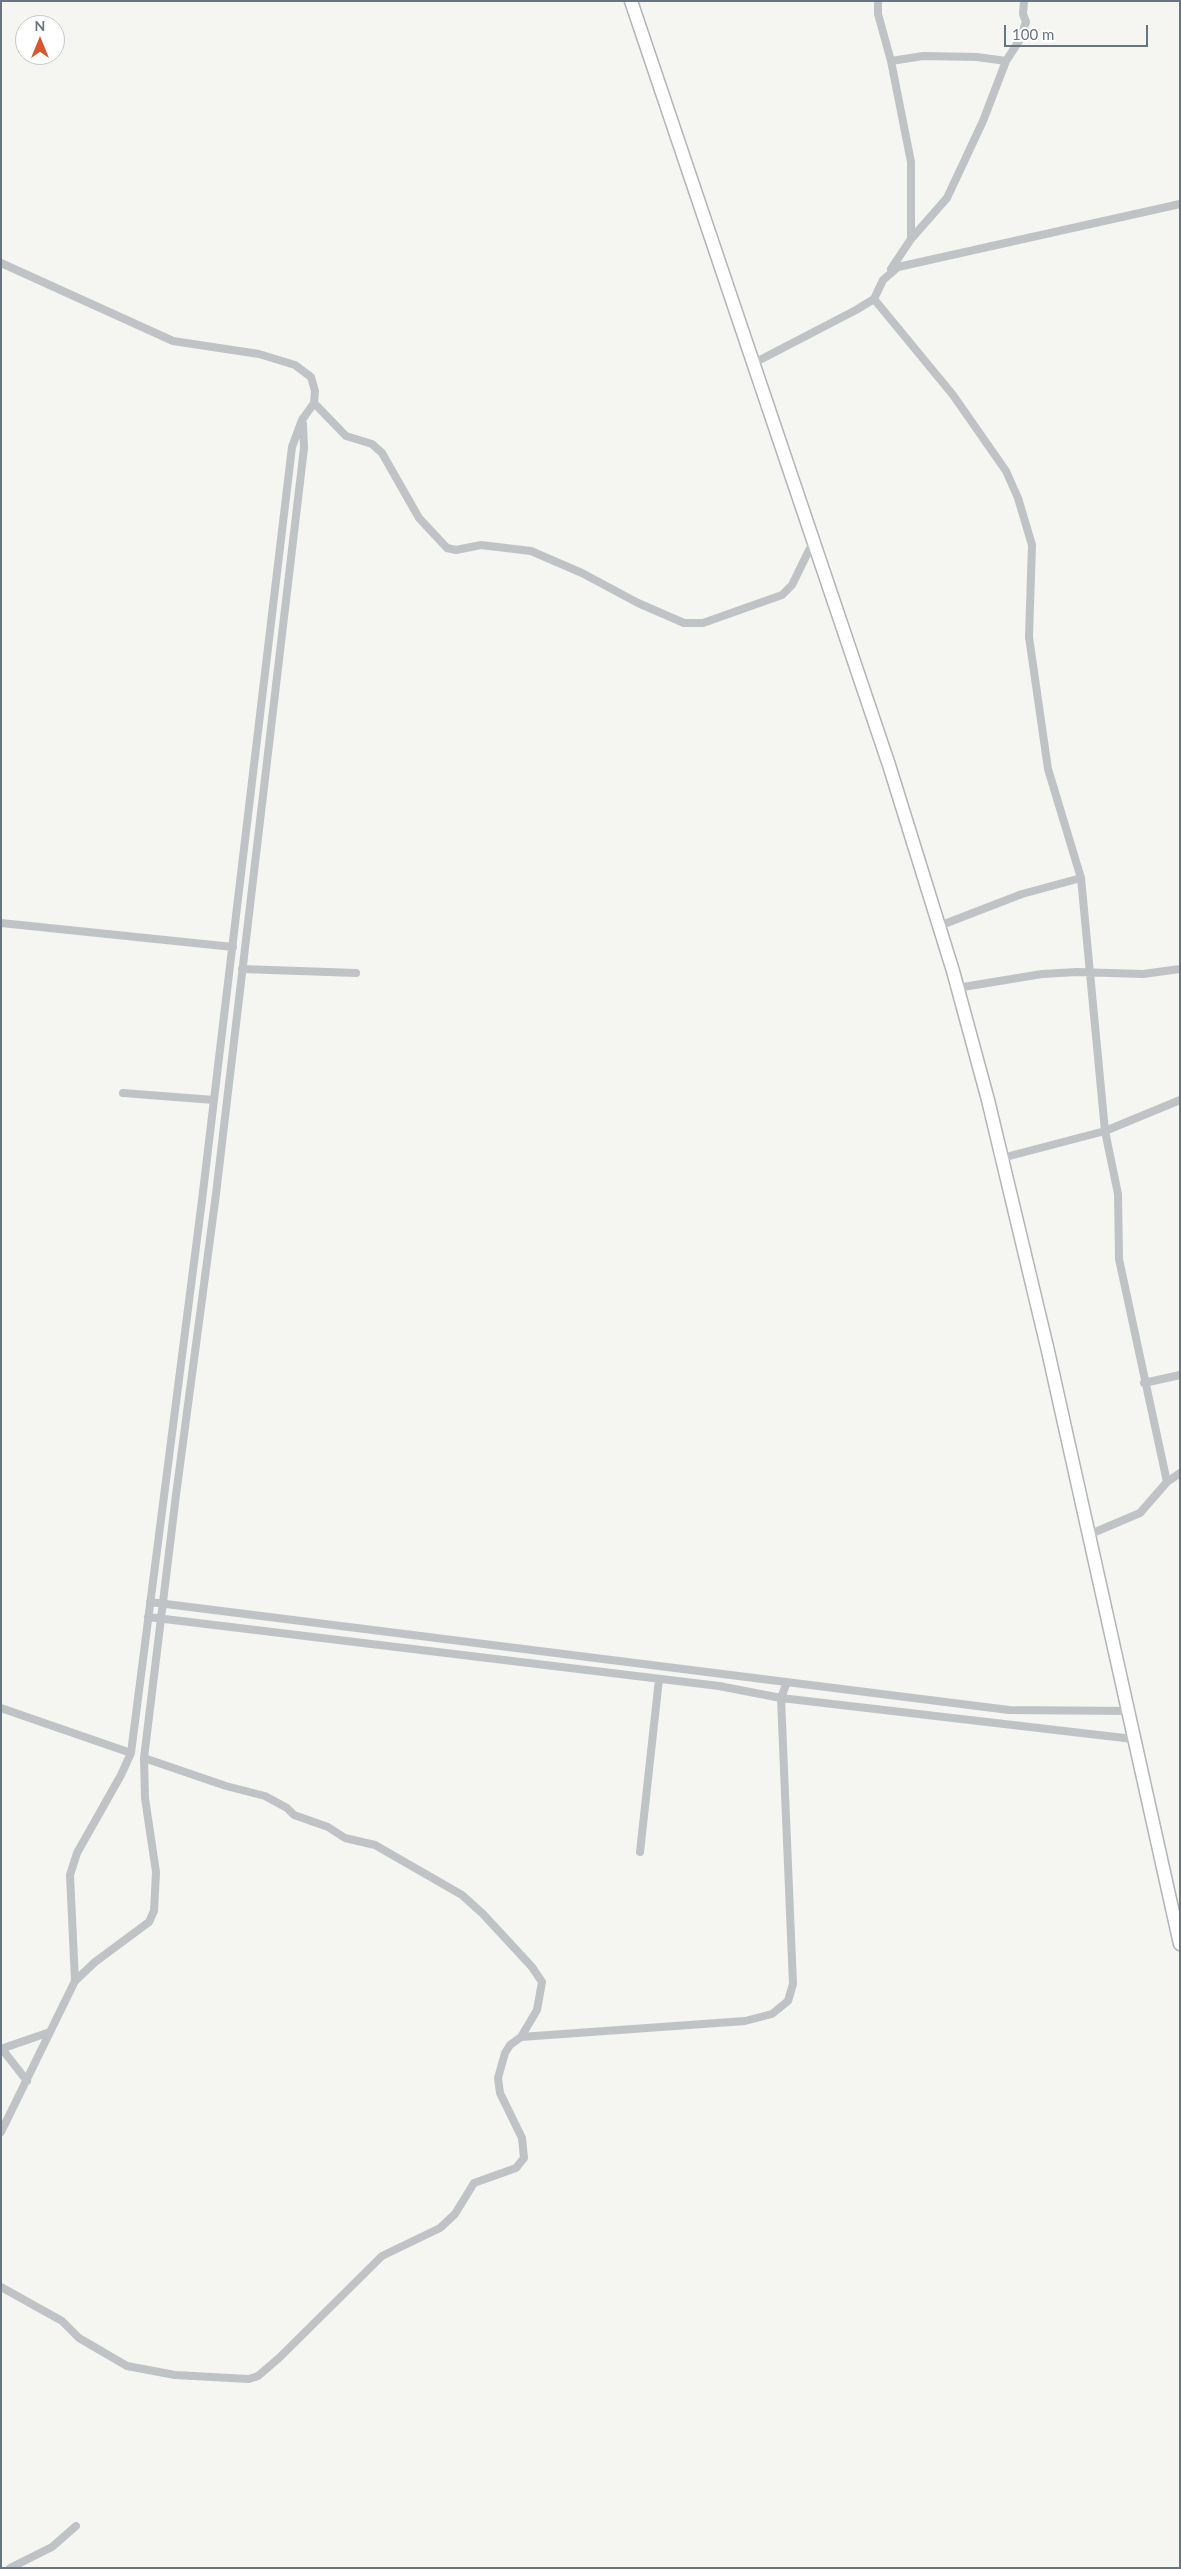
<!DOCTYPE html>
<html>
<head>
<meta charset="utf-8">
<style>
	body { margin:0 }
	#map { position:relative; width:1181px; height:2569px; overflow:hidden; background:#f5f5f2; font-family:Lato,sans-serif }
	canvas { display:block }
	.frame { position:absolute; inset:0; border:2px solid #667581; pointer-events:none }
	.north { position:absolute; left:15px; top:15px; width:50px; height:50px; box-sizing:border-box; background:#fff; border:1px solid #c2c8cd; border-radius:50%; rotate:0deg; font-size:14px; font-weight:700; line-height:20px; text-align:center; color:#667581 }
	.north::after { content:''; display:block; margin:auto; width:18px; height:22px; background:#d9552f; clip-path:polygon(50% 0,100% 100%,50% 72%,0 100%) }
	.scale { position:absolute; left:1004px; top:25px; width:144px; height:22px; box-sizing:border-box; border:2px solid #667581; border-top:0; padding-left:6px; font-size:15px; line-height:18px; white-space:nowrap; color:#667581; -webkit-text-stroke:4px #fff; paint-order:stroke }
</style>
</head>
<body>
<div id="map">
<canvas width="1181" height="2569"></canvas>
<div class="frame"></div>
<div class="north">N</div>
<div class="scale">100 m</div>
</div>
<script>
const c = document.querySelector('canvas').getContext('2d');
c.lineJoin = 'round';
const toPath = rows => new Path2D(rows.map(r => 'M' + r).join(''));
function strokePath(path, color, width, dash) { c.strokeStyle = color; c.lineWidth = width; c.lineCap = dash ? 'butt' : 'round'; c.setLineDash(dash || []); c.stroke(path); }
const primary = toPath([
	[631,1,889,765,953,971,988,1100,1048,1351,1180,1944]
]);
strokePath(primary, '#b0b5b8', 15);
strokePath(toPath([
	[878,1,878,14,891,61,911,162,911,239],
	[891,61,923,56,977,57,1006,61],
	[1,263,173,341,259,354,295,365,311,377,315,391,314,403,302,420,292,447,202,1200,131,1753,121,1775,77,1853,70,1875,75,1981],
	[891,269,911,239,947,198,983,121,1006,61,1019,41,1026,22,1023,14,1024,1],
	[874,299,953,395,1006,471,1018,498,1032,545,1029,637,1048,769,1081,878,1105,1131,1118,1194,1119,1259,1167,1482,1140,1513,1088,1535],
	[754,363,856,310,874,299,883,280,898,267,1180,204],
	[314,403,346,436,372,444,382,453,419,518,447,548,456,550,481,545,531,551,582,573,638,603,684,623,703,623,782,595,792,585,813,542],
	[1,923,233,947],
	[939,926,1022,894,1081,878],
	[242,969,356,973],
	[957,988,1042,974,1077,972,1143,974,1180,969],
	[123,1093,214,1100],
	[1002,1158,1105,1131,1180,1100],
	[1144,1383,1180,1375],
	[1167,1482,1180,1473],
	[150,1602,1009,1710,1128,1711],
	[148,1617,719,1686,781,1698,1133,1739],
	[1,1708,131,1753],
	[640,1852,659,1679],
	[521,2037,745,2021,772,2014,788,2001,793,1984,781,1698,787,1682],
	[1,2049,50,2032],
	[2,2049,27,2081],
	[1,2132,75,1981,95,1962,149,1922,154,1911,156,1872,145,1798,144,1758,176,1495,216,1194,304,448,303,424],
	[1,2287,62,2321,79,2338,127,2366,175,2375,249,2379,258,2376,279,2358,382,2256,440,2228,455,2214,474,2183,516,2168,524,2158,522,2138,500,2093,498,2078,505,2053,510,2045,521,2037,537,2010,542,1982,532,1967,483,1914,462,1895,375,1845,345,1838,328,1827,294,1815,287,1808,265,1796,226,1786,144,1758],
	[10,2568,52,2547,76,2526]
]), '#bfc3c6', 8);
strokePath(primary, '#fff', 12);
</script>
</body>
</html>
